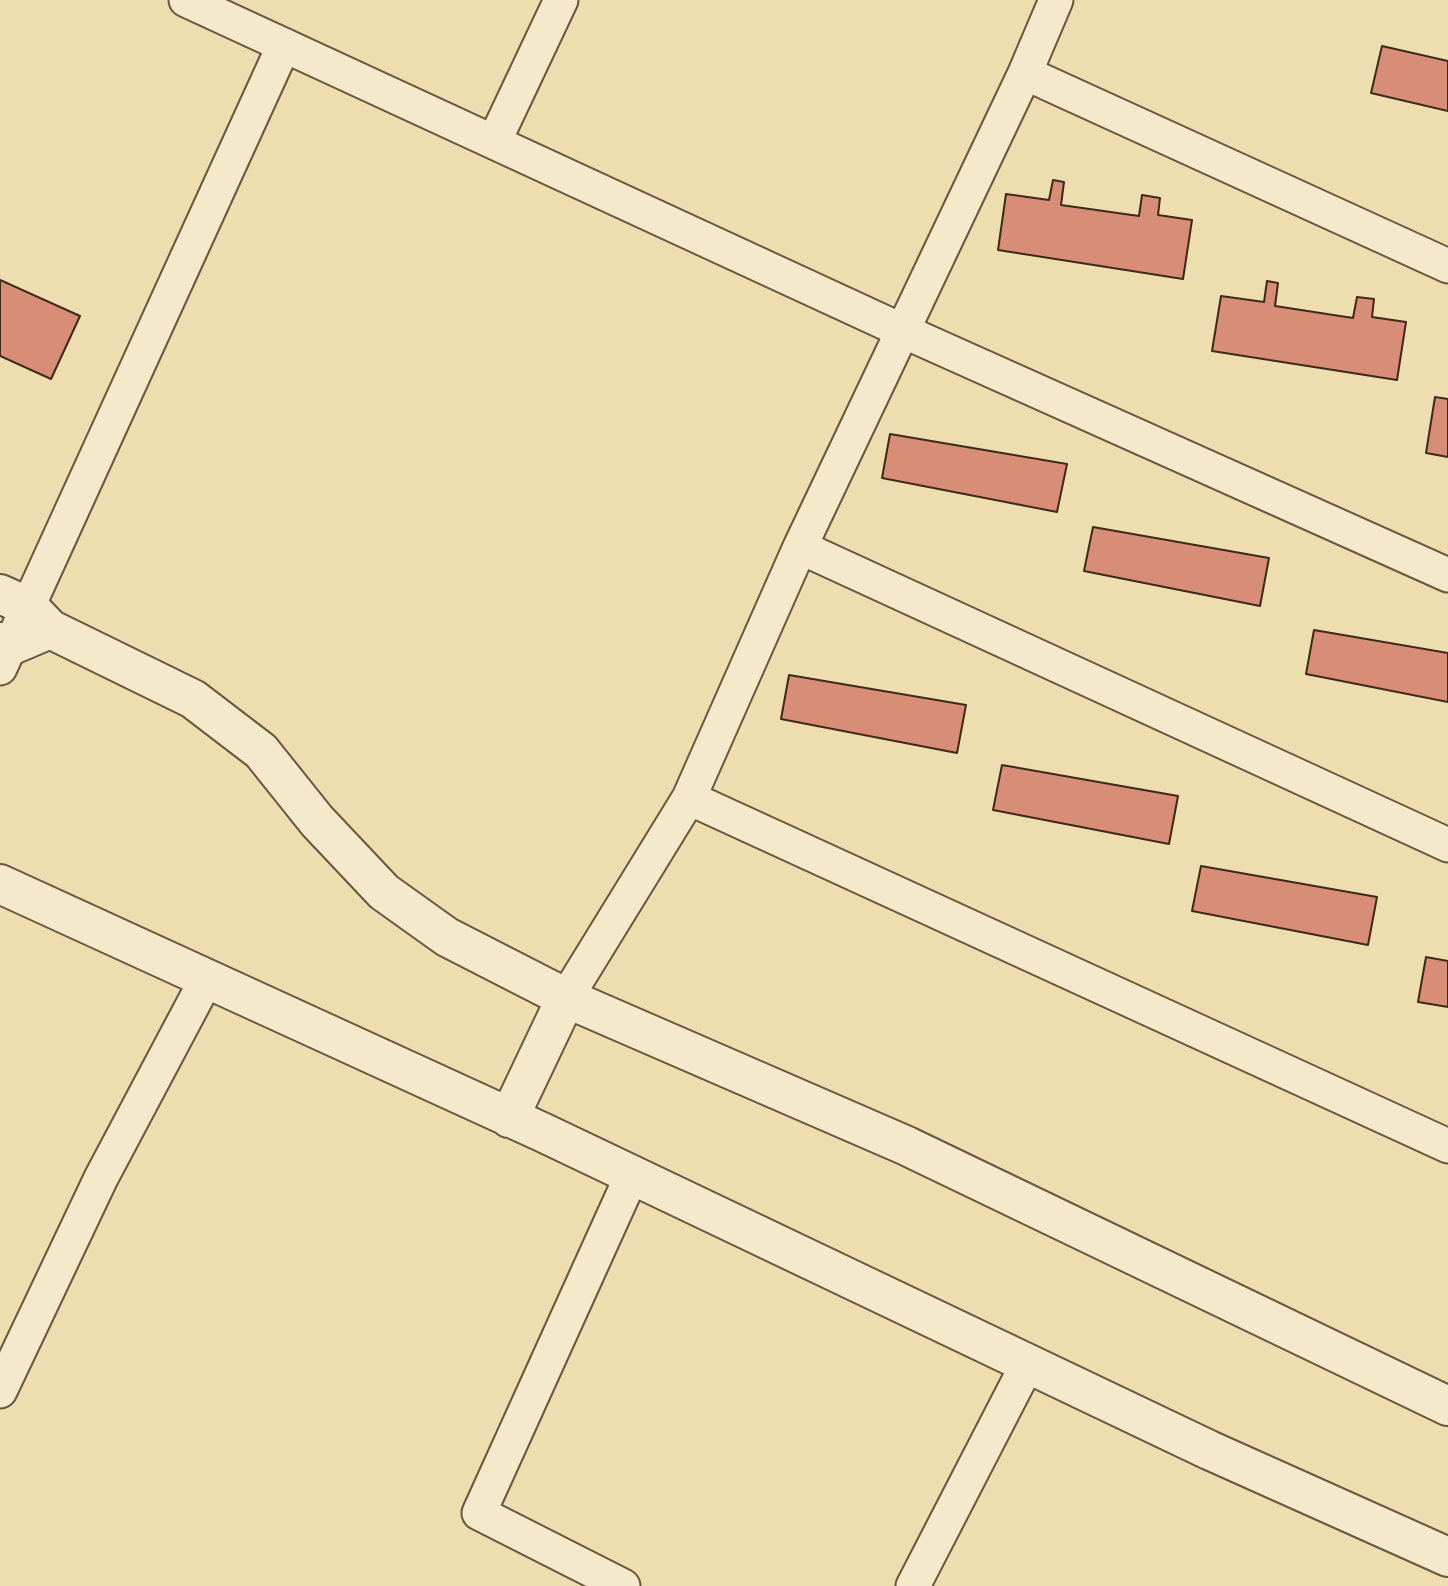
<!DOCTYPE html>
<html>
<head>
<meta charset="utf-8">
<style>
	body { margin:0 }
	canvas { display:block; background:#eeddae }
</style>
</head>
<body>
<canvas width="1448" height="1586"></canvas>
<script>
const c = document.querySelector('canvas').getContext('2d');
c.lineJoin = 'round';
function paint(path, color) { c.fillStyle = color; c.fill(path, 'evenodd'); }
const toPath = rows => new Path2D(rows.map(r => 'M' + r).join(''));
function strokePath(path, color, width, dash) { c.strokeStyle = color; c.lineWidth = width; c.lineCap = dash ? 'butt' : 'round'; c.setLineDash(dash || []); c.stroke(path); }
const building = toPath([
	[1382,46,1448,61,1448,111,1371,93,1382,46],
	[1053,180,1064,182,1061,205,1139,216,1142,195,1160,198,1158,215,1192,220,1183,279,998,250,1006,194,1049,200,1053,180],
	[0,280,80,316,51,379,0,356,0,280],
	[1267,281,1278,283,1275,306,1353,318,1357,297,1374,299,1372,317,1406,322,1397,380,1212,351,1221,296,1264,302,1267,281],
	[1435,397,1448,399,1448,457,1426,453,1435,397],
	[890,434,1067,464,1057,512,882,478,890,434],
	[1093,527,1269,558,1260,606,1084,571,1093,527],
	[1314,630,1448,653,1448,702,1306,674,1314,630],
	[789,675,966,705,957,753,781,719,789,675],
	[1002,765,1178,796,1169,844,993,810,1002,765],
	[1201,866,1377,897,1368,945,1192,911,1201,866],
	[1426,957,1448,961,1448,1007,1418,1002,1426,957]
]);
paint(building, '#d88d76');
strokePath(building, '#3e291a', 2);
const minor = toPath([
	[186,0,903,331,1448,575],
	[1025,73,1448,266],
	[494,142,561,0],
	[800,547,1448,845],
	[0,668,284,45],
	[689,798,1448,1146],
	[566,998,689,798,800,547,1025,73,1056,0],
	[0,1391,101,1178,206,980],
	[623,1586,479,1513,632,1175],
	[913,1586,1028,1363]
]);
const tertiary = toPath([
	[0,594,29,607,50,629,193,699,261,751,317,821,384,892,447,937,566,998,907,1146,1448,1406],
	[0,642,10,646,50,629],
	[0,884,542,1132,1209,1450,1448,1557],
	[509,1118,566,998]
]);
strokePath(minor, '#6a563f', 37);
strokePath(tertiary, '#6a563f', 42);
strokePath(minor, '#f4e9ca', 33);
strokePath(tertiary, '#f4e9ca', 38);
</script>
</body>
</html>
